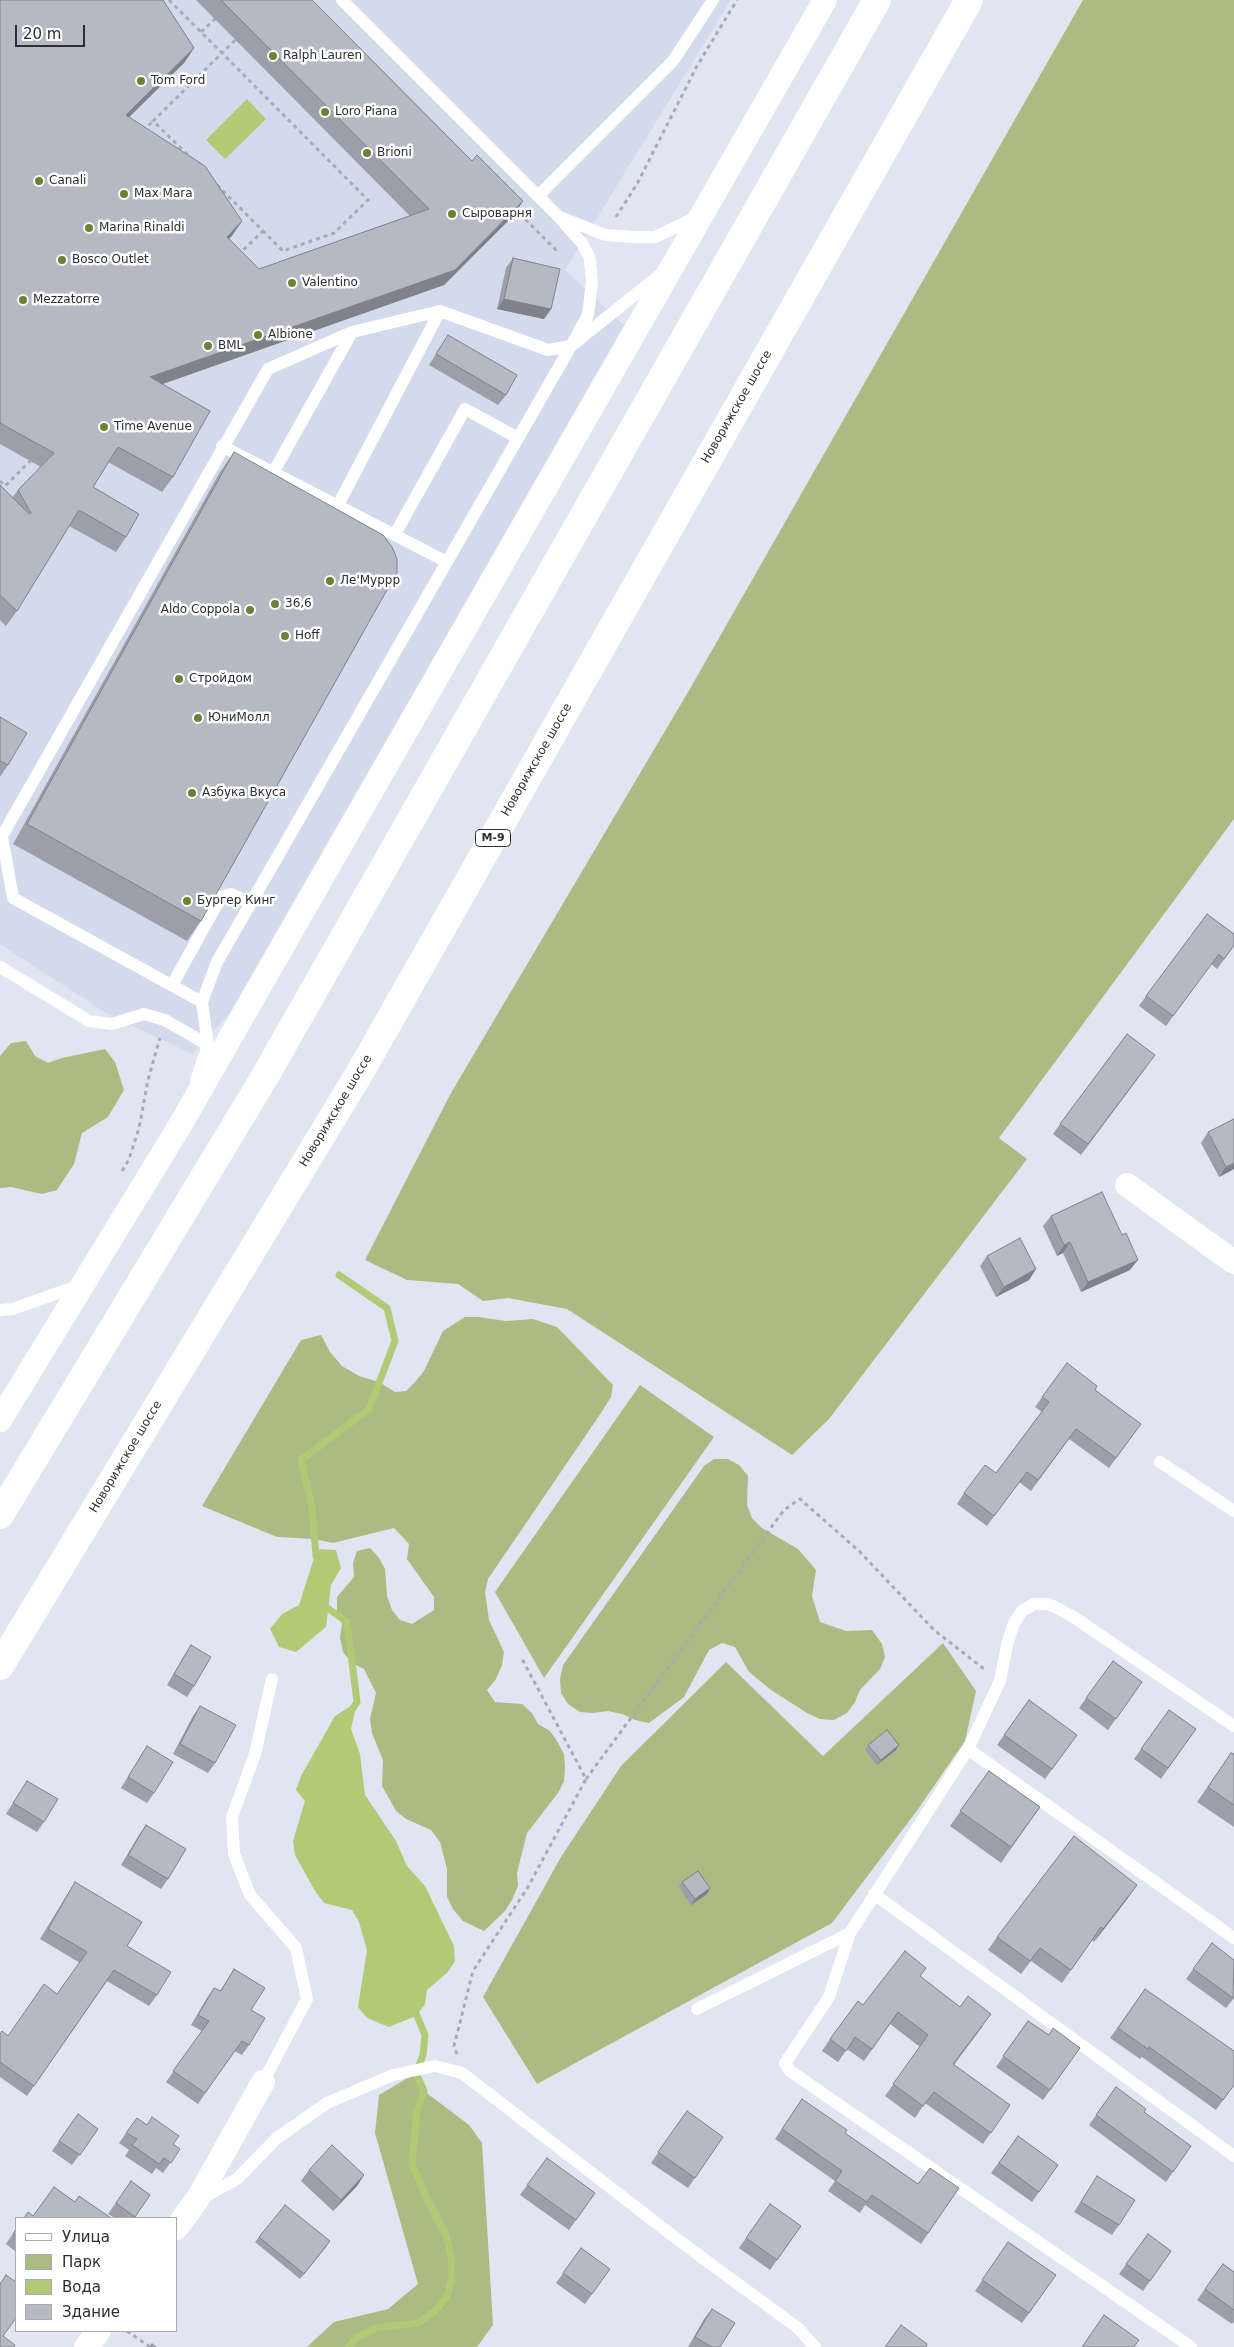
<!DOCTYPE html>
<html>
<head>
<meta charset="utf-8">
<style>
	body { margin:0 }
	#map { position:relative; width:1234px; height:2347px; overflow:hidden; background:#e0e5f1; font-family:"DejaVu Sans",sans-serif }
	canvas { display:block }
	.legend { position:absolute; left:15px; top:2217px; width:162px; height:115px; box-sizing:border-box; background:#fff; border:1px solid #ababad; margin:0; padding:6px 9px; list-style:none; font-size:15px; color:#2c2e32 }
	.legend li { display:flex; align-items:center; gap:10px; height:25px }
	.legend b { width:25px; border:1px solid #ababad }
	.scale { position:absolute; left:15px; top:25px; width:70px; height:22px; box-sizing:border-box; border:2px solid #2c2e32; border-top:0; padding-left:6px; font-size:15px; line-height:18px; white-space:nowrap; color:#2c2e32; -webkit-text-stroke:4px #fff; paint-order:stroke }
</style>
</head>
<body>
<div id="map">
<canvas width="1234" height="2347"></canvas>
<ul class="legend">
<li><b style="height:6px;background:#fff"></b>Улица</li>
<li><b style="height:14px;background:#aabc81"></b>Парк</li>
<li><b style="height:14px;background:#b1ca75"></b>Вода</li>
<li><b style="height:14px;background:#b5b9c4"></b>Здание</li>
</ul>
<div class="scale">20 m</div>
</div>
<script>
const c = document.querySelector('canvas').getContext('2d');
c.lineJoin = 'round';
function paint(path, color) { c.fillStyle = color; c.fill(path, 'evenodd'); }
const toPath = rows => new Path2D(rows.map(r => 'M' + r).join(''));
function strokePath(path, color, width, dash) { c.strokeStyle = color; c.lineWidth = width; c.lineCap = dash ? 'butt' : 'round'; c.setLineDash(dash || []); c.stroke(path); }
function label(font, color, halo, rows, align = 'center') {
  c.font = font + ' "DejaVu Sans",sans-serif'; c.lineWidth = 5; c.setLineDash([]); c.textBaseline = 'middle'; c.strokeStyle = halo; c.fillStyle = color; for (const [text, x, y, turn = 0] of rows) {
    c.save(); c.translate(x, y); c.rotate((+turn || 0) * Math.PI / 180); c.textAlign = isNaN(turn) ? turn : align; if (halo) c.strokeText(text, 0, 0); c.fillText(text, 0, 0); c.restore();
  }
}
paint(toPath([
	[0,0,731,0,565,270,624,325,229,1014,192,1054,106,1013,0,944]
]), '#d3daec');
paint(toPath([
	[1083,0,1234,0,1234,819,999,1138,1027,1159,829,1419,792,1455,567,1309,508,1298,483,1301,458,1284,407,1280,365,1260,451,1093,691,687],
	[26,1041,35,1056,48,1063,62,1058,105,1049,115,1062,124,1090,108,1117,82,1133,74,1164,57,1190,42,1194,11,1187,0,1188,0,1056,11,1043],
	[465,1317,478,1317,506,1321,533,1319,557,1327,613,1385,611,1397,603,1410,488,1579,485,1592,489,1620,504,1652,502,1665,496,1679,487,1690,495,1702,522,1704,532,1713,538,1724,550,1731,557,1741,564,1754,565,1767,564,1781,558,1793,527,1833,517,1873,518,1886,512,1900,505,1911,484,1931,463,1921,453,1909,447,1897,447,1869,440,1842,431,1830,406,1819,396,1811,382,1786,383,1760,372,1733,370,1719,376,1693,364,1669,352,1663,343,1652,340,1638,342,1624,337,1612,337,1597,354,1577,353,1563,357,1551,370,1548,379,1558,385,1569,387,1596,392,1610,400,1620,412,1624,434,1610,434,1597,407,1559,409,1544,394,1528,333,1543,314,1539,277,1537,202,1506,301,1340,321,1335,330,1352,342,1366,359,1376,379,1382,395,1392,406,1391,415,1382,424,1371,443,1331],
	[640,1385,714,1437,544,1678,495,1592],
	[714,1459,728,1459,739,1465,748,1476,747,1505,752,1518,762,1528,798,1549,816,1570,812,1596,820,1622,846,1631,872,1630,882,1644,885,1657,880,1669,860,1690,855,1702,847,1713,834,1720,820,1719,807,1713,771,1690,749,1672,735,1647,722,1643,709,1650,684,1697,649,1723,635,1720,622,1714,608,1711,593,1713,580,1712,568,1704,561,1693,560,1679,563,1665,704,1466],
	[943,1643,976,1691,965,1741,916,1812,832,1923,537,2084,483,1997,561,1857,621,1766,726,1662,823,1756],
	[416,2073,424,2091,469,2125,482,2143,493,2325,477,2347,307,2347,334,2322,388,2309,418,2284,375,2133,379,2095]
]), '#aabc81');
paint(toPath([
	[247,99,266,119,225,159,206,140],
	[317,1549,336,1550,341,1568,331,1585,326,1627,296,1652,279,1647,270,1629,282,1614,299,1605],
	[357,1702,351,1729,360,1754,365,1795,396,1841,407,1866,425,1886,454,1946,455,1961,448,1972,427,1990,425,2004,416,2016,389,2027,367,2018,358,2007,367,1950,359,1922,352,1910,324,1903,315,1891,295,1855,293,1841,305,1801,296,1790,301,1776,335,1716]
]), '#b1ca75');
strokePath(toPath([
	[316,1556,312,1507,301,1460,369,1409,395,1341,387,1308,339,1275],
	[319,1602,347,1622,357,1702,352,1710],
	[349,2347,357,2337,376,2328,418,2323,434,2312,447,2296,452,2277,451,2256,446,2235,428,2201,412,2164,417,2109,424,2091,416,2073,423,2055,425,2035,414,2008]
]), '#b1ca75', 7);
strokePath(toPath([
	[169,0,222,53,153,121,190,157],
	[201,32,215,19],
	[235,40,222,53,368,200,334,233,283,251,263,231],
	[143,131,153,121],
	[217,185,263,231,240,253],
	[514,208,559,253],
	[616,217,637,184,697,66,737,0],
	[0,481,5,486,33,458],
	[122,1171,129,1159,139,1128,148,1080,160,1038],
	[586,1779,784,1510,800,1499,859,1551,934,1630,984,1669],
	[457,2054,454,2046,473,1971,528,1887,586,1779,521,1657],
	[127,2331,150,2347]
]), '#a7abb4', 3, [4, 4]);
strokePath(toPath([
	[538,196,673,61,713,0],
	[560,217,605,235,633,237,655,237,697,217],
	[222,446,447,562],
	[274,471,352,332],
	[338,505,440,311],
	[395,534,465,409,518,438],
	[0,967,89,1021,112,1024,144,1014,165,1020,208,1045],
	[172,985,221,897,231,894,251,903],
	[202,1002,13,898,2,836,268,369,352,332,440,311,548,350,571,346,661,274],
	[196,1080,208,1045,202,1002,217,962,571,346,588,315,592,282,590,259,582,243,558,216,342,0],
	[0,1310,13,1309,80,1285],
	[1160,1462,1234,1511],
	[968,1749,1234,1938],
	[874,1894,1234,2156],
	[697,2009,850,1933],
	[263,2082,307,1999,296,1948,250,1895,234,1854,232,1817,255,1754,272,1679],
	[202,2198,237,2179,277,2138,327,2103,393,2075,435,2066,462,2073,681,2242,798,2328,815,2347],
	[1191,2347,790,2071,785,2063,829,1997,850,1933,968,1749,1000,1681,1007,1645,1014,1623,1022,1611,1034,1604,1049,1604,1072,1616,1234,1726]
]), '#fff', 12);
strokePath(toPath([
	[1127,1185,1234,1262],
	[0,1420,179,1127,825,0],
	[176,2228,197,2200,263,2082],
	[86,2347,99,2331]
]), '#fff', 24);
strokePath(toPath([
	[0,1515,264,1078,877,0],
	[0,1666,359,1074,969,0]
]), '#fff', 28);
paint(toPath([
	[0,0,194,48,184,63,129,117,242,221,229,239,259,269,410,216,196,0,312,0,472,161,523,201,513,216,444,285,162,384,173,477,162,492,108,462,93,487,126,537,116,552,69,526,17,611,6,626,0,620,0,485,12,498,18,490,41,467,0,444],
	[513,258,551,309,544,319,497,309,506,268],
	[448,335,506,395,498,405,429,365],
	[234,452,201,921,187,941,13,844,220,472],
	[0,717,8,765,0,777],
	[1234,946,1217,969,1211,964,1166,1026,1139,1006,1146,996],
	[1148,1065,1081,1155,1053,1134,1060,1124],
	[1208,1132,1234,1169,1219,1177,1201,1143],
	[1051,1216,1130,1270,1081,1292,1063,1253,1057,1256,1043,1226],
	[987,1256,1036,1269,1029,1280,996,1297,980,1266],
	[1067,1363,1095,1390,1141,1424,1109,1468,1069,1439,1031,1491,1019,1482,987,1526,957,1504,964,1493,996,1473,1042,1412,1035,1407],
	[191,1645,194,1686,187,1697,167,1685,184,1656],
	[1113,1661,1142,1682,1108,1730,1079,1708],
	[1029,1700,1077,1735,1045,1779,997,1745],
	[200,1706,215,1763,208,1773,173,1754,193,1716],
	[1169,1710,1196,1729,1161,1779,1134,1759],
	[868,1745,899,1745,896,1750,877,1765,865,1750],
	[147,1746,154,1793,147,1803,121,1788,140,1757],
	[1231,1753,1234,1754,1234,1827,1197,1802],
	[989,1771,1040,1807,1001,1863,950,1826],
	[27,1781,44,1822,37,1832,6,1814],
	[146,1825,168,1879,161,1889,121,1865,139,1835],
	[75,1882,127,1946,157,1995,149,2006,107,1981,27,2096,0,2077,0,2034,8,2036,57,1994,80,1963,40,1939,68,1893],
	[682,1882,710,1888,707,1894,691,1905,679,1887],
	[1128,1898,1094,1942,1092,1940,1062,1983,1031,1961,1021,1974,988,1950,997,1937],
	[1212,1943,1234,1998,1226,2008,1186,1979],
	[234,1969,251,2010,249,2045,242,2055,234,2051,198,2104,166,2082,202,2031,191,2025,207,1998,214,1988,220,1991],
	[920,1976,983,2026,954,2065,1010,2105,983,2144,925,2103,915,2118,885,2096,920,2047,890,2024,864,2061,847,2049,838,2062,822,2051,830,2039,863,2005],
	[1145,1989,1234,2085,1216,2110,1142,2057,1140,2059,1110,2038],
	[1028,2021,1049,2035,1080,2048,1043,2100,996,2067],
	[1116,2087,1144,2112,1191,2146,1166,2182,1089,2125],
	[802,2099,845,2133,918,2184,959,2188,921,2244,865,2205,860,2213,828,2191,835,2181,775,2139],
	[687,2111,723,2137,688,2188,651,2163],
	[78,2114,98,2129,72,2165,52,2151],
	[137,2118,180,2149,163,2173,156,2168,152,2174,125,2156,129,2150,119,2143],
	[1018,2136,1058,2165,1032,2202,991,2173],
	[547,2158,595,2193,569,2230,520,2195],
	[309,2170,364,2175,357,2186,333,2211,301,2181],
	[1097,2176,1119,2225,1112,2235,1074,2212],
	[131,2181,150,2195,134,2218,115,2218,108,2214],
	[770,2204,801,2226,770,2270,739,2248],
	[16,2229,16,2252,6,2244],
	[1148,2234,1171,2251,1143,2291,1119,2274],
	[259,2237,327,2246,300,2279,255,2242],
	[1008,2242,1056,2275,1022,2323,975,2291],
	[581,2248,610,2269,585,2304,556,2283],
	[1223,2264,1234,2272,1234,2322,1232,2324,1197,2300],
	[712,2309,720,2347,688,2347,704,2319]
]), '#9c9fa9');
paint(toPath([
	[194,48,184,63,116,130,126,115],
	[523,201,513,216,444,285,140,392,150,377],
	[242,221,232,236,216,252,227,237],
	[504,299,551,309,544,319,497,309],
	[1234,1163,1234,1169,1219,1177,1226,1167],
	[1070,1242,1063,1253,1057,1256,1064,1245],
	[1138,1260,1130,1270,1081,1292,1088,1282],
	[1036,1269,1029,1280,996,1297,1004,1287],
	[899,1745,896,1750,877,1765,881,1760],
	[1137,1885,1128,1898,1094,1942,1103,1929],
	[710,1888,707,1894,691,1905,695,1899],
	[364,2175,357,2186,333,2211,341,2200]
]), '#7f8289');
const building = toPath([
	[0,0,163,0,194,48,126,115,205,166,242,221,227,237,259,269,429,209,221,0,312,0,472,161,477,155,523,201,455,270,150,377,210,411,173,477,118,447,93,487,139,514,126,537,79,510,17,611,0,595,0,485,29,514,31,513,18,490,54,453,0,423,0,0],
	[513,258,560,269,551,309,504,299,513,258],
	[448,335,517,375,506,395,436,354,448,335],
	[234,452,383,535,392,547,397,559,397,572,201,921,27,824,234,452],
	[0,717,27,733,8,765,1,761,0,762,0,717],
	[1207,914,1234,934,1234,945,1224,959,1219,954,1173,1016,1146,996,1207,914],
	[1127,1034,1155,1055,1088,1144,1060,1124,1127,1034],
	[1234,1119,1234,1163,1226,1167,1208,1132,1234,1119],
	[1102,1192,1122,1235,1126,1233,1138,1260,1088,1282,1070,1242,1064,1245,1051,1216,1102,1192],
	[1020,1238,1036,1269,1004,1287,987,1256,1020,1238],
	[1067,1363,1097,1386,1095,1390,1141,1424,1116,1458,1076,1429,1038,1480,1027,1472,994,1516,964,1493,985,1465,996,1473,1049,1402,1042,1397,1067,1363],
	[191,1645,211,1657,194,1686,174,1674,191,1645],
	[1113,1661,1142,1682,1116,1719,1086,1698,1113,1661],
	[1029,1700,1077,1735,1052,1769,1004,1735,1029,1700],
	[200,1706,236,1725,215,1763,180,1744,200,1706],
	[1169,1710,1196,1729,1168,1768,1141,1749,1169,1710],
	[887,1730,899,1745,881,1760,868,1745,887,1730],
	[147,1746,173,1762,154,1793,128,1777,147,1746],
	[1231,1753,1234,1754,1234,1805,1208,1787,1231,1753],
	[989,1771,1040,1807,1011,1847,960,1811,989,1771],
	[27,1781,58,1799,44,1822,13,1803,27,1781],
	[146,1825,186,1849,168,1879,128,1855,146,1825],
	[1074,1836,1137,1885,1103,1929,1101,1927,1071,1970,1040,1948,1030,1961,997,1937,1074,1836],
	[698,1871,710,1888,695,1899,682,1882,698,1871],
	[75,1882,142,1922,127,1946,171,1972,157,1995,114,1970,34,2086,0,2062,0,2034,2,2031,8,2036,44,1984,57,1994,87,1952,48,1929,75,1882],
	[1212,1943,1234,1960,1233,1998,1193,1969,1212,1943],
	[905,1951,926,1968,920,1976,960,2007,968,1996,991,2014,953,2064,1010,2105,991,2133,934,2092,923,2106,893,2084,928,2035,898,2012,872,2049,855,2037,846,2051,830,2039,858,2001,863,2005,905,1951],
	[234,1969,265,1988,251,2010,265,2018,249,2045,242,2041,205,2093,173,2071,209,2021,198,2015,214,1988,221,1991,234,1969],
	[1145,1989,1234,2051,1234,2085,1223,2100,1149,2047,1148,2049,1118,2028,1145,1989],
	[1028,2021,1049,2035,1053,2028,1080,2048,1050,2090,1003,2056,1028,2021],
	[1116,2087,1146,2109,1144,2112,1191,2146,1173,2172,1096,2115,1116,2087],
	[802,2099,847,2130,845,2133,918,2184,930,2168,959,2188,928,2233,872,2195,867,2202,835,2181,842,2171,782,2129,802,2099],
	[687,2111,723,2137,695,2178,658,2152,687,2111],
	[78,2114,98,2129,80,2155,59,2141,78,2114],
	[152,2117,179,2136,173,2144,180,2149,171,2163,164,2158,159,2164,132,2145,137,2139,126,2133,137,2118,147,2125,152,2117],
	[1018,2136,1058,2165,1039,2192,999,2163,1018,2136],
	[332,2145,364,2175,341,2200,309,2170,332,2145],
	[547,2158,595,2193,576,2220,527,2185,547,2158],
	[1097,2176,1135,2200,1119,2225,1081,2202,1097,2176],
	[131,2181,150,2195,135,2217,116,2203,131,2181],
	[54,2187,75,2202,79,2196,111,2218,24,2218,28,2212,33,2216,54,2187],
	[770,2204,801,2226,777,2260,746,2238,770,2204],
	[285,2205,330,2241,304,2274,259,2237,285,2205],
	[16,2229,16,2236,13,2234,16,2229],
	[1148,2234,1171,2251,1150,2281,1126,2264,1148,2234],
	[1008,2242,1056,2275,1029,2313,982,2280,1008,2242],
	[581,2248,610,2269,592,2294,563,2273,581,2248],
	[1223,2264,1234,2272,1234,2310,1205,2289,1223,2264],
	[6,2275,16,2282,16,2318,3,2336,15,2345,14,2347,0,2347,0,2284,6,2275],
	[712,2309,735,2323,720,2347,712,2347,695,2337,712,2309],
	[1104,2315,1139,2340,1134,2347,1082,2347,1104,2315],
	[901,2325,927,2344,926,2347,885,2347,901,2325],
	[152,2344,156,2347,150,2347,152,2344]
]);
paint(building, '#b5b9c4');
strokePath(building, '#7f8289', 1);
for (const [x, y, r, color] of [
	[273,56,5,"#6c8132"],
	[141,81,5,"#6c8132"],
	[325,112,5,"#6c8132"],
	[367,153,5,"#6c8132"],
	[39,181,5,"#6c8132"],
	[124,194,5,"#6c8132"],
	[452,214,5,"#6c8132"],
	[89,228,5,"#6c8132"],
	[62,260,5,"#6c8132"],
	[292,283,5,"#6c8132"],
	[23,300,5,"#6c8132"],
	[258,335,5,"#6c8132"],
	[208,346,5,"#6c8132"],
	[104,427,5,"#6c8132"],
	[330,581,5,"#6c8132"],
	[275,604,5,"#6c8132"],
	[250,610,5,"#6c8132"],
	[285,636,5,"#6c8132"],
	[179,679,5,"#6c8132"],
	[198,718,5,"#6c8132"],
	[192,793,5,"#6c8132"],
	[187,901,5,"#6c8132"]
]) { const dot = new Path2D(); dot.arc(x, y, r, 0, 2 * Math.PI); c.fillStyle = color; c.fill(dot); strokePath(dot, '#fff', 2); }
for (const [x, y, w] of [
	[493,838,35]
]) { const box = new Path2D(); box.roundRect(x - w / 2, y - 8.5, w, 17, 4); c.fillStyle = '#fff'; c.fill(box); strokePath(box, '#2c2e32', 1); }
label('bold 11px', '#2c2e32', null, [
	["М-9",493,838]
]);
label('12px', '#2c2e32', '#fff', [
	["Ralph Lauren",283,56],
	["Tom Ford",151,81],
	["Loro Piana",335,112],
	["Brioni",377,153],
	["Canali",49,181],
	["Max Mara",134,194],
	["Сыроварня",462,214],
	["Marina Rinaldi",99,228],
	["Bosco Outlet",72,260],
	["Valentino",302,283],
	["Mezzatorre",33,300],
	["Albione",268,335],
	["BML",218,346],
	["Time Avenue",114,427],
	["Ле'Муррр",340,581],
	["36,6",285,604],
	["Aldo Coppola",240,610,"right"],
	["Hoff",295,636],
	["Стройдом",189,679],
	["ЮниМолл",208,718],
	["Азбука Вкуса",202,793],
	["Бургер Кинг",197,901]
], 'left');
label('12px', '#2c2e32', '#fff', [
	["Новорижское шоссе",737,407,-60],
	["Новорижское шоссе",537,760,-60],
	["Новорижское шоссе",336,1111,-59],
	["Новорижское шоссе",126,1457,-59]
]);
</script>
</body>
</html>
